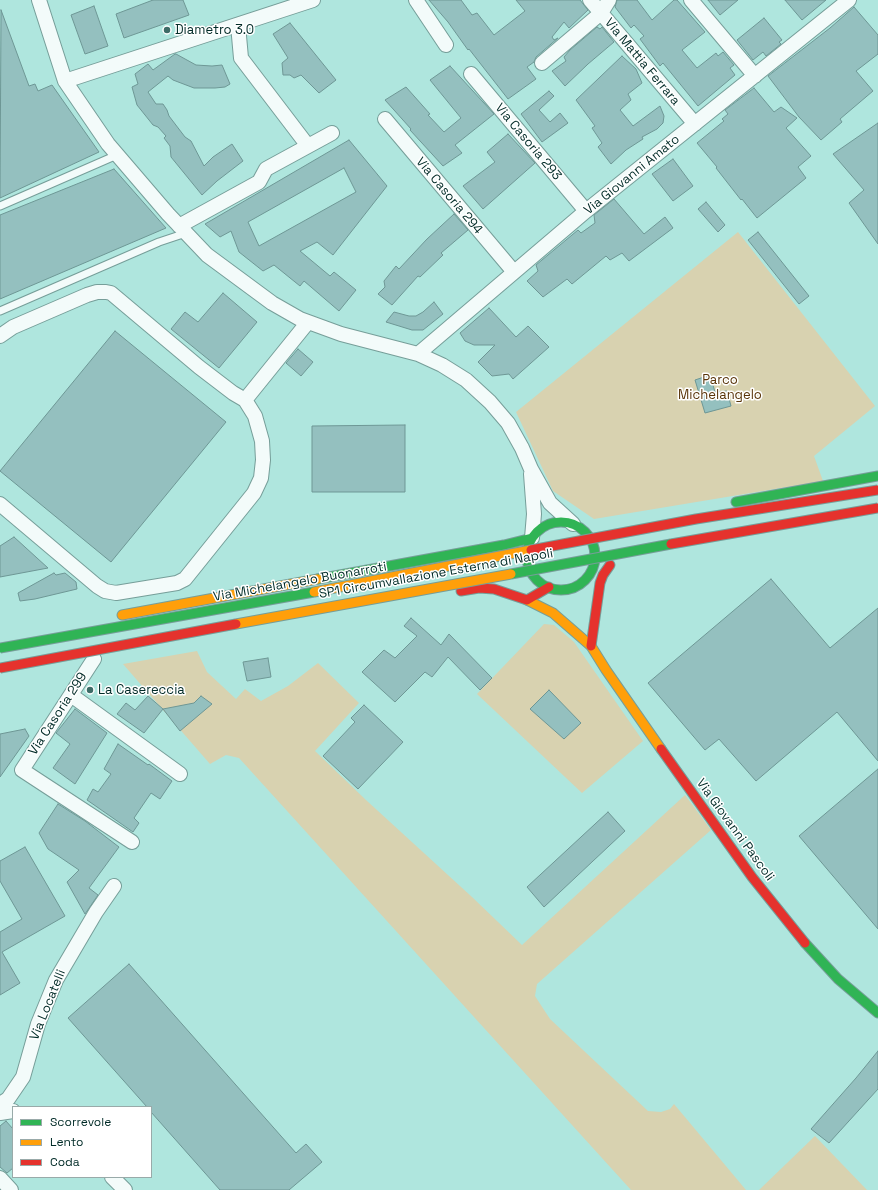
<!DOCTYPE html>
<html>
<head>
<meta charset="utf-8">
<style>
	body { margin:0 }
	#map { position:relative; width:878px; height:1190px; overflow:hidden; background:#afe6de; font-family:"Space Grotesk",sans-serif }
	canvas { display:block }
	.legend { position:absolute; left:12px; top:1106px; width:140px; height:72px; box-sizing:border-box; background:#fff; border:1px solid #99aaa9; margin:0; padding:5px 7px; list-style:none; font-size:12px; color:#002b27 }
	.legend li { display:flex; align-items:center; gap:8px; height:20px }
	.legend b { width:20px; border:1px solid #99aaa9 }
</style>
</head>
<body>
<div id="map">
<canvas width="878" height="1190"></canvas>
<ul class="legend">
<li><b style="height:5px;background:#30b455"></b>Scorrevole</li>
<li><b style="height:5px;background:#ff9f0a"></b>Lento</li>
<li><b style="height:5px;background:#e5322d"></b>Coda</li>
</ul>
</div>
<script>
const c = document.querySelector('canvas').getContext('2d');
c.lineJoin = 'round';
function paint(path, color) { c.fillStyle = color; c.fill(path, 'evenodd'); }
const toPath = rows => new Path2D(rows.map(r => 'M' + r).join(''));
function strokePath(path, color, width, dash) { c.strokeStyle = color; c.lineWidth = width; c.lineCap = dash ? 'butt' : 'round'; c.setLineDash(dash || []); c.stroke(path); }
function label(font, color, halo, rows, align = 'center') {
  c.font = font + ' "Space Grotesk",sans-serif'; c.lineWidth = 3; c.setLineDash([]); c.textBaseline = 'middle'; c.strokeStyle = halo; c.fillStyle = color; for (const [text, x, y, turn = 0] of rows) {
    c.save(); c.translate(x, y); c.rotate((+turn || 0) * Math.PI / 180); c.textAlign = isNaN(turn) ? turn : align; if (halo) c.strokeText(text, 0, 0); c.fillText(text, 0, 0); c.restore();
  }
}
paint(toPath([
	[738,232,875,406,814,456,823,481,594,519,553,491,516,412],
	[544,624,554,625,574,642,643,741,582,793,477,694],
	[197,651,207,672,236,699,245,689,261,701,288,686,318,663,359,703,315,751,366,800,472,897,522,945,685,795,711,830,537,984,535,996,550,1019,648,1111,661,1112,670,1109,674,1104,746,1190,631,1190,239,758,226,755,210,764,123,664],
	[815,1136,867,1190,759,1190]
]), '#d8d2b0');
const building = toPath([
	[153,0,183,0,189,15,124,38,116,14,153,0],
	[429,0,461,0,472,15,477,13,494,35,525,11,516,0,580,0,588,10,569,28,564,22,552,37,554,40,558,38,536,57,534,62,527,67,536,79,508,99,469,49,468,50,448,22,429,0],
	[617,0,637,0,652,20,674,0,677,0,705,32,682,50,697,68,716,53,718,56,723,52,734,65,730,68,735,75,698,106,663,63,660,66,640,39,644,36,634,25,631,28,615,7,617,0],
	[708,0,738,0,720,15,708,0],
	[785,0,826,0,802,20,785,0],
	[94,6,108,46,85,54,71,15,94,6],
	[854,7,878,35,878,54,856,71,873,91,840,119,842,122,821,140,799,117,768,76,830,28,854,7],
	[1,10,29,86,35,84,38,91,52,85,99,152,0,198,1,10],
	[764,18,782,40,779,42,781,44,766,56,763,52,753,60,737,40,764,18],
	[290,23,336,80,319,93,301,75,294,78,290,75,283,75,282,63,288,58,273,34,290,23],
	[597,27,600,29,602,27,614,42,588,64,565,86,552,71,566,61,564,57,570,50,597,27],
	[175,54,176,54,196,65,212,66,222,65,230,84,225,87,215,88,194,88,173,80,168,76,148,92,156,104,163,104,167,110,169,116,185,137,191,141,204,166,213,157,232,144,243,161,217,181,202,195,171,157,170,146,164,138,166,136,158,127,153,125,137,105,132,87,138,84,135,74,148,64,153,70,175,54],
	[622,56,636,69,642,83,628,94,631,100,620,110,633,126,660,106,664,116,663,123,657,129,642,137,643,139,626,150,611,164,598,147,602,143,592,128,595,126,576,100,622,56],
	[450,66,494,114,455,145,462,153,443,166,410,130,411,129,385,100,406,87,430,114,428,115,444,132,461,118,430,80,450,66],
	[754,88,774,112,781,107,797,118,786,128,811,156,798,167,806,178,757,218,742,199,741,200,716,168,717,167,697,143,724,121,722,119,728,114,725,110,754,88],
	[549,91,554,96,539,110,550,122,560,113,568,123,542,142,521,114,549,91],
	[878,123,878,244,849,203,864,190,833,154,878,123],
	[508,134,535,163,483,209,463,186,495,162,487,152,508,134],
	[349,140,387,186,333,255,317,242,300,251,330,276,334,272,356,290,339,311,304,281,300,286,274,265,263,271,239,252,231,231,220,237,205,224,349,140],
	[344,168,356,192,259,246,248,222,344,168],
	[673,159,693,186,673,201,652,174,673,159],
	[114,169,166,228,0,299,0,215,114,169],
	[614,199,644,234,665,217,673,228,629,261,622,253,610,260,606,256,572,284,567,279,543,297,527,281,538,271,536,265,578,230,581,233,595,223,594,215,614,199],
	[706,202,725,225,718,232,698,209,706,202],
	[454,214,468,230,441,253,443,255,420,277,418,276,392,305,378,294,385,287,384,281,396,266,399,269,427,239,454,214],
	[758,232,809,296,799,304,748,240,758,232],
	[223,293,257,322,219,368,171,329,185,312,198,322,223,293],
	[434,302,443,314,423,330,412,330,386,322,394,312,409,316,416,316,423,312,434,302],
	[489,308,516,337,528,326,549,347,513,379,509,374,492,376,478,362,495,345,474,345,465,341,460,333,489,308],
	[115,331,226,422,111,562,0,471,115,331],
	[298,349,313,362,301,376,286,363,298,349],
	[710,375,715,392,727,391,731,406,705,413,695,380,710,375],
	[405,425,405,492,312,492,312,426,405,425],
	[14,537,48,568,0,577,0,546,14,537],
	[54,573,56,575,65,573,76,582,77,589,35,599,20,601,18,593,54,573],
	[771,579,830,648,878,608,878,761,837,712,756,781,719,739,705,750,648,683,771,579],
	[411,618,441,645,449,634,492,678,480,690,448,657,432,677,425,672,395,702,362,672,384,650,395,658,417,636,404,626,411,618],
	[268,658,271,677,247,681,243,662,268,658],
	[549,690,581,723,564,739,530,709,549,690],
	[148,696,163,709,144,733,117,714,126,703,135,710,148,696],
	[201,696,212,704,180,731,163,709,194,703,201,696],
	[364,705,403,742,358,789,323,756,355,722,351,718,364,705],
	[75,709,107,733,75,784,53,768,70,744,56,733,75,709],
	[25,729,29,736,0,777,0,734,25,729],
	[118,744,148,765,149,764,172,781,160,799,151,793,134,818,139,823,133,832,87,800,93,789,98,792,111,774,104,769,118,744],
	[878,769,878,929,799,836,878,769],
	[58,804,85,821,119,847,89,888,98,895,85,914,67,882,79,870,48,849,39,833,58,804],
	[608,812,625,831,544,907,527,887,608,812],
	[25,847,65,916,2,952,20,983,0,995,0,932,22,919,0,881,0,861,25,847],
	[129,964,296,1153,306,1144,322,1162,289,1190,220,1190,151,1112,151,1107,147,1107,68,1018,129,964],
	[878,1051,878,1089,829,1143,811,1129,856,1078,878,1051],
	[6,1121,13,1129,13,1168,7,1173,0,1167,0,1126,6,1121]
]);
paint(building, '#94c0bf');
strokePath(building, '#6e9795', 1);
const lane = toPath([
	[0,206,117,155],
	[0,311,159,242,186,233]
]);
const street = toPath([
	[39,0,65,81,108,144,168,214,207,255,272,303,300,319,341,334,418,354,442,365,466,380,490,402,508,423,522,448,531,469,550,503,573,524],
	[416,0,446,45],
	[590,0,695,124],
	[691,0,755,76],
	[238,25,241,58,308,146],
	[542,63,601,13,609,0],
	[471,74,586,211],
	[65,81,313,0],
	[385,119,514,272],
	[179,226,259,182,266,169,332,133],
	[0,336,13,327,87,295,97,292,106,292,111,293,199,367,233,393,245,400,255,416,262,441,263,460,261,478,254,493,185,579,177,583,116,593,105,591,97,586,0,504],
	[418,354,586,211,849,0],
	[245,400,308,322],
	[531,474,534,514,532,538],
	[94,659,22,770,132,842],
	[71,695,180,774],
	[0,1104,8,1099,23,1077,38,1024,56,980,96,912,114,886],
	[0,1113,13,1111],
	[112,1177,125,1190],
	[0,1178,11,1190]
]);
const fast = toPath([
	[736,502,878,476],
	'527 556a34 34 0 1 1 68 0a34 34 0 1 1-68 0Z',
	[318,579,504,545,532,538],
	[805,943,838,979,878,1013]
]);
const slow = toPath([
	[527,600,553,613,591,646,606,670,661,749],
	[122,615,318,579]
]);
const jam = toPath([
	[461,591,479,588,494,589,527,600,549,587],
	[591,646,600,583,603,575,610,565],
	[661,749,752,877,805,943]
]);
strokePath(lane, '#769e99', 9);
strokePath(street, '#769e99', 16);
strokePath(fast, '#769e99', 11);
strokePath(slow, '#769e99', 11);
strokePath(jam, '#769e99', 11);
strokePath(lane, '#f3fbfa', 7);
strokePath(street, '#f3fbfa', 14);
strokePath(fast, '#30b455', 9);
strokePath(slow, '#ff9f0a', 9);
strokePath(jam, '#e5322d', 9);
const fastBridge = toPath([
	[511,574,671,544],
	[0,648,314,592]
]);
const slowBridge = toPath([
	[314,592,531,550],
	[236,624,511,574]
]);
const jamBridge = toPath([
	[671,544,878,508],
	[531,550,696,519,878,490],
	[0,668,236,624]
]);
strokePath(fastBridge, '#769e99', 11, []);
strokePath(slowBridge, '#769e99', 11, []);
strokePath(jamBridge, '#769e99', 11, []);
strokePath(fastBridge, '#30b455', 9);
strokePath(slowBridge, '#ff9f0a', 9);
strokePath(jamBridge, '#e5322d', 9);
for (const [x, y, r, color] of [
	[167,30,4,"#3d6c67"],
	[90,690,4,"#3d6c67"]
]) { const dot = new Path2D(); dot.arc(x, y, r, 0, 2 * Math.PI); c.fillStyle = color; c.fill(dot); strokePath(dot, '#fff', 1.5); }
label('13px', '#002b27', '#fff', [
	["Diametro 3.0",175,30],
	["La Casereccia",98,690]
], 'left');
label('13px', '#002b27', '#fff', [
	["Via Mattia Ferrara",642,62,50],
	["Via Casoria 293",528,142,50],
	["Via Giovanni Amato",632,175,-39],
	["Via Casoria 294",449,196,50],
	["SP1 Circumvallazione Esterna di Napoli",436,574,-10],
	["Via Michelangelo Buonarroti",300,582,-10],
	["Via Casoria 299",58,714,-57],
	["Via Giovanni Pascoli",735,830,54],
	["Via Locatelli",48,1005,-68]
]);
label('13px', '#593409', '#fff', [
	["Parco",720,380],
	["Michelangelo",720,395]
]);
</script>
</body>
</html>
